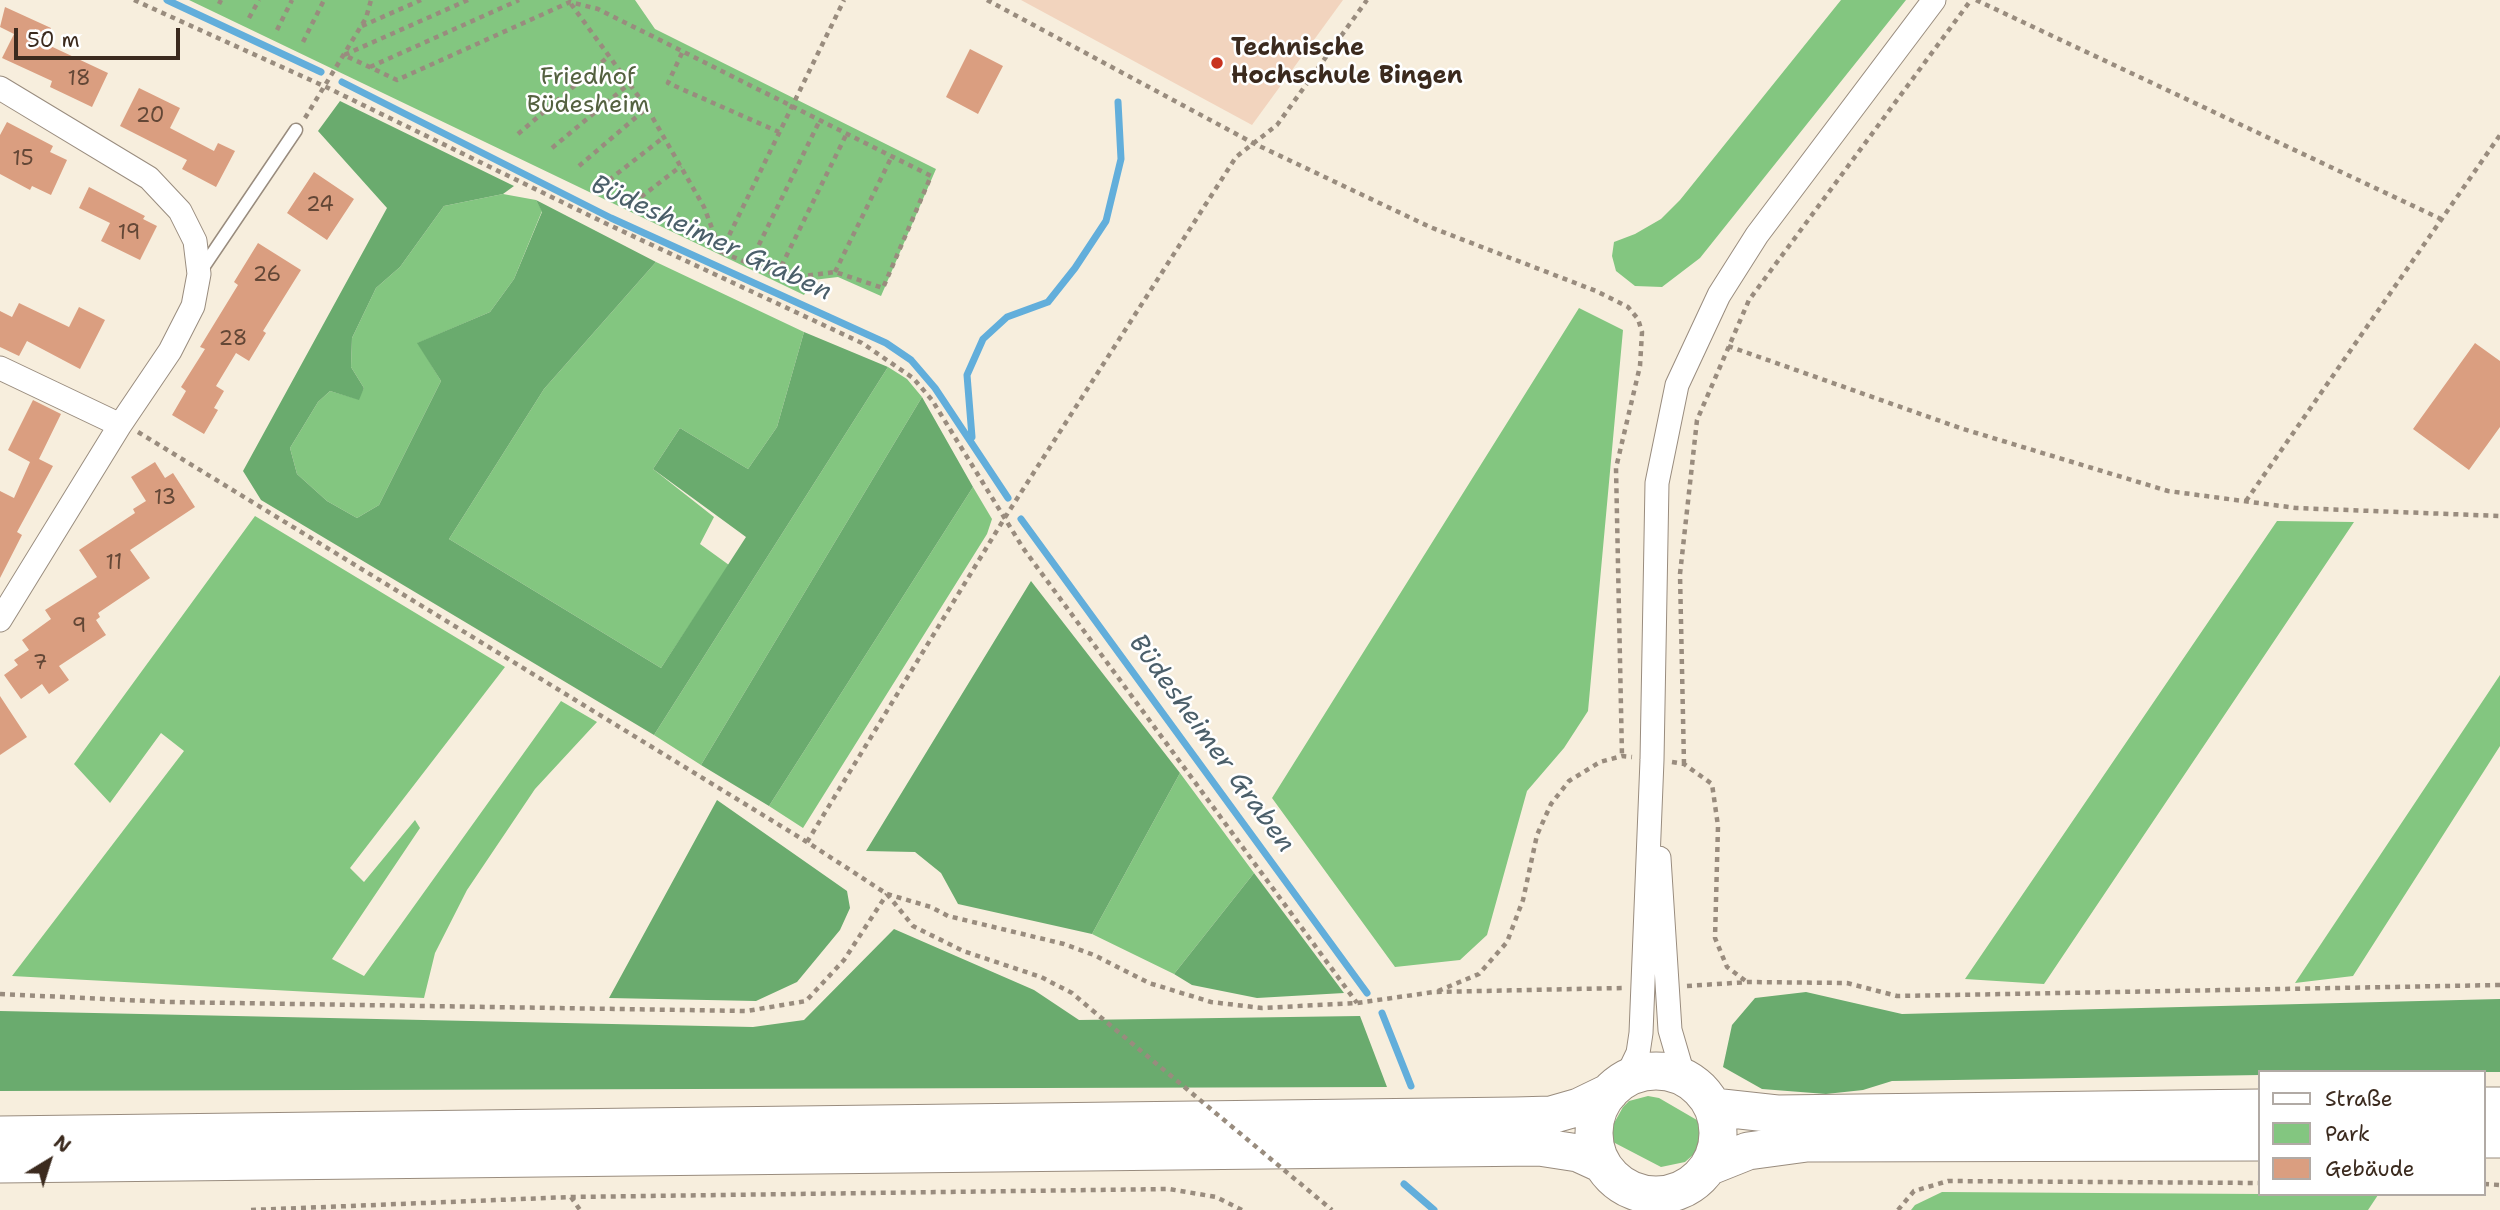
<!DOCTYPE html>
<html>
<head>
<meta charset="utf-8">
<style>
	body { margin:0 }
	#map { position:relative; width:2500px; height:1210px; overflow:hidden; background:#f7eedd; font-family:"Shantell Sans",sans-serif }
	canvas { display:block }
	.legend { position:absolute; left:2258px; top:1070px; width:228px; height:126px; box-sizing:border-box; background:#fff; border:2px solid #b1aaa5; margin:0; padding:9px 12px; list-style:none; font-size:21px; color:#3b2a1e }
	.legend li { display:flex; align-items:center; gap:14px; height:35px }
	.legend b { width:35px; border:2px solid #b1aaa5 }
	.north { position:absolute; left:14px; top:1126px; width:70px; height:70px; -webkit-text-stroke:5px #fff; paint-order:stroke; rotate:38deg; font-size:19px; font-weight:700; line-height:28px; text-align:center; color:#3b2a1e }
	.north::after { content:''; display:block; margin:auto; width:24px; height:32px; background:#3b2a1e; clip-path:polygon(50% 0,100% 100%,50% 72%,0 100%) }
	.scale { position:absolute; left:14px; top:28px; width:166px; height:32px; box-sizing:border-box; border:4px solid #3b2a1e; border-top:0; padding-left:9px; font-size:21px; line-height:24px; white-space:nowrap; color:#3b2a1e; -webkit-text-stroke:5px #fff; paint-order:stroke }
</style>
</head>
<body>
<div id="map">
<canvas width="2500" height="1210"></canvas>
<ul class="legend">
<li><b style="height:9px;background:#fff"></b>Straße</li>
<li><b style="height:19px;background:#83c680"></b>Park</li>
<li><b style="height:19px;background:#da9e80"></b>Gebäude</li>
</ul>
<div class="north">N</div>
<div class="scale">50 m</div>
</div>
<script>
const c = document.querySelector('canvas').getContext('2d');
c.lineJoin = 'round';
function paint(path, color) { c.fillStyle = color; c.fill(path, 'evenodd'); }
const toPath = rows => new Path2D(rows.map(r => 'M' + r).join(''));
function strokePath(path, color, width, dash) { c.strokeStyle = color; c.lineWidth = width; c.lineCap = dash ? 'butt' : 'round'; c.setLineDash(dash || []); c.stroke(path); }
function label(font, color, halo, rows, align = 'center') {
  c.font = font + ' "Shantell Sans",sans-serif'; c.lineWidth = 5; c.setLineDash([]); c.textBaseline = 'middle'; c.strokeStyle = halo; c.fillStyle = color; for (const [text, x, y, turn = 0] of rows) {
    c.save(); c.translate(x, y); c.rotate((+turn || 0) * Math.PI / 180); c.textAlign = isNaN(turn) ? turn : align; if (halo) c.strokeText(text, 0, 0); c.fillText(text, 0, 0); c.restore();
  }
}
paint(toPath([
	[1021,0,1343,0,1252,125]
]), '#f2d4be');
paint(toPath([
	[189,0,635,0,655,29,936,169,881,296,838,277,813,280,804,295],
	[1841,0,1906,0,1700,258,1662,287,1635,286,1616,271,1612,256,1614,242,1635,234,1661,219,1680,200],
	[503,194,536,200,542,211,514,279,490,312,418,343,441,381,379,505,357,518,327,501,297,474,290,448,318,402,330,391,358,399,364,388,351,367,352,338,376,288,400,267,444,206],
	[656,262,804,332,777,427,748,469,680,428,653,469,714,517,700,544,729,565,661,668,449,539,544,389],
	[1579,308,1623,330,1588,711,1564,748,1527,791,1487,935,1460,960,1395,967,1272,798],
	[888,367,907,379,922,397,701,765,654,735],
	[973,487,992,519,987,534,803,828,769,806],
	[255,516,505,667,350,868,364,882,415,820,420,828,332,959,364,976,561,701,597,722,535,789,467,890,435,953,424,998,12,976,184,751,161,733,110,803,74,764],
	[2277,521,2354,522,2044,984,1965,979],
	[2500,675,2500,746,2353,976,2295,983],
	[1180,773,1254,873,1174,974,1092,934],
	[1648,1096,1659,1098,1702,1123,1704,1133,1701,1143,1694,1154,1685,1162,1661,1167,1613,1142,1613,1125,1623,1107,1629,1101],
	[1942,1192,2260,1194,2378,1195,2368,1210,1911,1210,1915,1205]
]), '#83c680');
paint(toPath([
	[340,101,514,186,503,194,444,206,400,267,376,288,352,338,351,367,364,388,359,400,330,391,318,402,290,448,297,474,327,501,357,518,379,505,441,381,417,343,490,312,514,279,542,212,536,200,656,262,544,389,449,539,661,668,746,537,653,469,680,428,748,469,777,427,804,332,888,367,654,735,261,500,243,471,387,208,318,131],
	[922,397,973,487,769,806,701,765],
	[1031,581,1180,773,1092,934,958,904,941,873,915,852,866,851],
	[717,800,847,891,850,908,840,930,797,982,756,1001,609,998],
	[1254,873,1344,993,1257,998,1192,985,1174,974],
	[894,929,1034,990,1079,1020,1360,1016,1387,1087,0,1091,0,1011,753,1027,804,1020],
	[1806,992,1902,1014,2500,999,2500,1072,2260,1072,2260,1075,1892,1081,1863,1090,1826,1094,1762,1089,1723,1067,1732,1025,1755,998]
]), '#6aab6e');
strokePath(toPath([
	[167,0,321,72],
	[342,82,611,218,886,343,911,360,935,388,1008,498],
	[972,437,967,375,983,339,1007,317,1048,302,1075,268,1106,221,1121,159,1118,102],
	[1021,519,1367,993],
	[1382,1013,1411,1086],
	[1404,1184,1434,1210]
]), '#62aedb', 7);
paint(toPath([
	[5,7,51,28,44,43,108,73,92,107,50,87,52,81,2,58,14,34,0,27],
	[970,49,1003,66,978,114,946,97],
	[139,88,180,108,170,128,214,151,218,143,235,151,216,187,182,169,187,160,120,126],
	[7,122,53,146,50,152,67,160,51,195,32,186,30,190,0,174,0,135],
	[314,172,354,199,327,240,287,213],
	[89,187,145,216,143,219,157,226,140,260,101,241,110,223,79,208],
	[258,243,301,270,263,331,266,333,249,361,236,353,216,386,224,391,214,408,218,410,204,434,172,415,186,391,181,387,205,349,200,347,238,285,234,282],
	[19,303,69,327,79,307,105,320,80,369,27,341,19,356,0,347,0,311,12,317],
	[2475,343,2500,361,2500,427,2469,470,2413,429],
	[33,400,61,414,39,459,53,466,17,532,22,535,0,578,0,491,14,498,30,462,8,450],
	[155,462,165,478,173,473,195,507,130,550,150,578,98,613,100,617,96,620,106,635,59,666,69,680,49,694,42,684,21,699,4,675,18,665,14,660,29,650,22,640,51,619,45,610,97,577,79,550,135,513,133,509,146,501,131,477],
	[0,696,27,737,0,755]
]), '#da9e80');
const lane = toPath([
	[200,272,296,130]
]);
const street = toPath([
	[0,88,149,178,180,211,195,241,199,274,193,306,170,351,120,425,0,620],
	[0,368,120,425],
	[1659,858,1670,1030,1684,1078],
	[1626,1078,1638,1053,1641,1033,1652,760,1657,483,1677,385,1719,295,1757,235,1934,0]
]);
const primary = toPath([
	'1594 1133a62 62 0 1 1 124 0a62 62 0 1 1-124 0Z',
	[2484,1106,2500,1106],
	[1713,1107,1777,1114,2260,1108],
	[0,1135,1515,1116,1551,1115,1579,1107,1610,1092],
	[2484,1139,2500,1139],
	[0,1164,1539,1147,1578,1153,1602,1164],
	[1708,1167,1748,1151,1807,1143,2260,1142]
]);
strokePath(lane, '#998c7e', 15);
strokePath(street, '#998c7e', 25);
strokePath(primary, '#998c7e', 39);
strokePath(toPath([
	[134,0,326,87,607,224,862,343,913,378,932,400,1023,548,1357,1003],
	[468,0,344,55,397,80,570,2,598,9,931,176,883,288,835,272,796,277,777,275,721,252],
	[987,0,1253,143,1430,227,1596,291,1628,307,1638,319,1642,332,1640,366,1616,468,1622,756],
	[1976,0,2441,219],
	[219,4,221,0],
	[571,4,647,108,704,207,721,252,844,0],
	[249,18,259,0],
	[362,26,421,0],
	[277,30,292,0],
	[303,42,324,0],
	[682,53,668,83,779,132],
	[370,67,519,0],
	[305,118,366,18,371,0],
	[518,134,609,56],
	[552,148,629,84],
	[579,166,647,108],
	[609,180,664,137],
	[641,197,681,166],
	[750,263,820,120],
	[835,272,892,156],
	[777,275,847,133],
	[1728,346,1960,428,2168,491,2296,508,2500,516],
	[138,432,807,842,887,894,931,907,948,916,1064,944,1094,955,1149,983,1211,1002,1262,1008,1357,1003,1434,992,1623,988],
	[2246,501,2500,135],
	[1672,762,1684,764,1712,784,1718,826,1715,938,1727,967,1747,982],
	[1684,764,1680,574,1697,420,1749,300,1971,0],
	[807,842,1004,519,1236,157,1277,125,1367,0],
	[887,894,913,926,963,951,1041,977,1072,993,1092,1010],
	[1687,986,1748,982,1847,983,1897,996,2500,985],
	[1438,991,1479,974,1507,942,1523,900,1537,835,1551,804,1569,781,1600,762,1622,756,1632,757],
	[0,994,169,1002,747,1011,806,1001,844,960,887,894],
	[2484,1184,2500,1185],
	[571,1197,580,1210],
	[251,1210,571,1197,1169,1189,1216,1197,1242,1210],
	[1898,1210,1914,1191,1948,1181,2260,1183]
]), '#998c7e', 4.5, [5, 5]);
strokePath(lane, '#fff', 12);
strokePath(street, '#fff', 23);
strokePath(primary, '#fff', 37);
strokePath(toPath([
	[1092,1010,1332,1210]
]), '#998c7e', 4.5, [5, 5]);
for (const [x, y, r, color] of [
	[1217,63,7,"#c8321e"]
]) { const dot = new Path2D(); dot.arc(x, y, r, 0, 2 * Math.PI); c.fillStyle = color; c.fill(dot); strokePath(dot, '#fff', 2.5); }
label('21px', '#634736', null, [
	["18",79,80],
	["20",150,117],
	["15",23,160],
	["24",320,206],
	["19",129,234],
	["26",267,276],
	["28",233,340],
	["13",165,499],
	["11",114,564],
	["9",79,627],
	["7",40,664]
]);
label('bold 24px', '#3b2a1e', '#fff', [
	["Technische",1231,49],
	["Hochschule Bingen",1231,77]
], 'left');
label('24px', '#546140', '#fff', [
	["Friedhof",588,78],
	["Büdesheim",588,106]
]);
label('italic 26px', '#4b5f6a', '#fff', [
	["Büdesheimer Graben",711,239,25],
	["Büdesheimer Graben",1211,744,54]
]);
</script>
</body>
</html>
